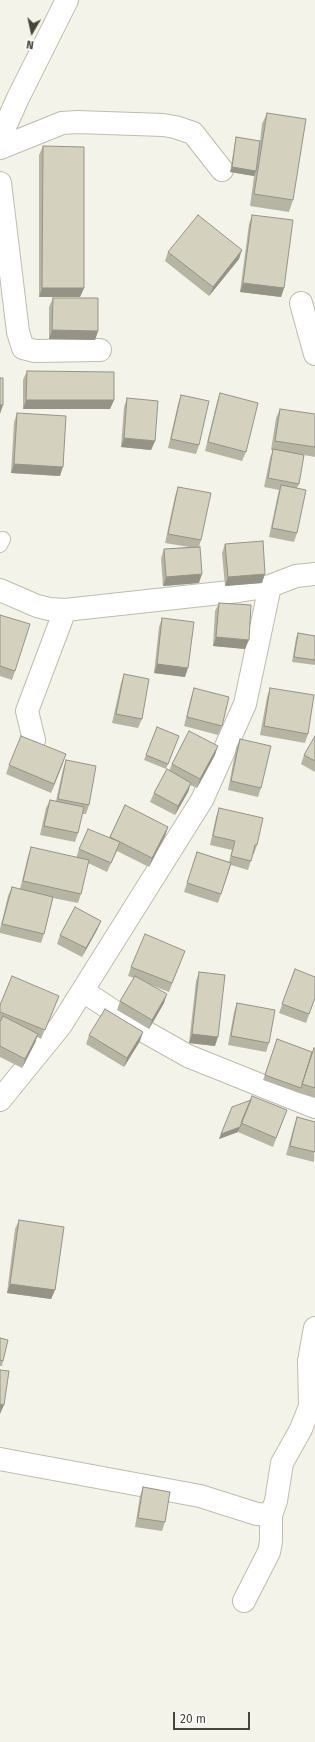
<!DOCTYPE html>
<html>
<head>
<meta charset="utf-8">
<style>
	body { margin:0 }
	#map { position:relative; width:315px; height:1742px; overflow:hidden; background:#f3f3e9; font-family:"Fira Sans",sans-serif }
	canvas { display:block }
	.north { position:absolute; left:12px; top:12px; width:40px; height:40px; -webkit-text-stroke:3px #fff; paint-order:stroke; rotate:189deg; font-size:11px; font-weight:700; line-height:16px; text-align:center; color:#464538 }
	.north::after { content:''; display:block; margin:auto; width:14px; height:18px; background:#464538; clip-path:polygon(50% 0,100% 100%,50% 72%,0 100%) }
	.scale { position:absolute; left:173px; top:1712px; width:77px; height:18px; box-sizing:border-box; border:2px solid #464538; border-top:0; padding-left:5px; font-size:12px; line-height:14px; white-space:nowrap; color:#464538; -webkit-text-stroke:3px #fff; paint-order:stroke }
</style>
</head>
<body>
<div id="map">
<canvas width="315" height="1742"></canvas>
<div class="north">N</div>
<div class="scale">20 m</div>
</div>
<script>
const c = document.querySelector('canvas').getContext('2d');
c.lineJoin = 'round';
const toPath = rows => new Path2D(rows.map(r => 'M' + r).join(''));
function strokePath(path, color, width, dash) { c.strokeStyle = color; c.lineWidth = width; c.lineCap = dash ? 'butt' : 'round'; c.setLineDash(dash || []); c.stroke(path); }
function paint(path, color) { c.fillStyle = color; c.fill(path, 'evenodd'); }
const lane = toPath([
	[0,545,3,539]
]);
const street = toPath([
	[0,138,18,98,67,0],
	[0,148,62,123,77,122,163,125,175,127,193,133,222,170],
	[0,183,18,332,23,348,35,351,100,350],
	[301,303,315,354],
	[0,590,37,606,49,609,65,610,239,591,270,586,296,576,315,574],
	[34,740,27,711,65,610],
	[83,991,142,1030,188,1056,315,1107],
	[0,1100,61,1025,202,800,245,704,270,586],
	[0,1459,200,1496,257,1514,271,1515,276,1501,282,1463,301,1429,310,1406,309,1361,315,1328],
	[244,1601,269,1552,271,1541,271,1515]
]);
strokePath(lane, '#bebdac', 16);
strokePath(street, '#bebdac', 24);
strokePath(lane, '#fff', 14);
strokePath(street, '#fff', 22);
paint(toPath([
	[267,113,293,200,289,212,250,206,254,176,230,172,235,142,236,137,260,141,262,124],
	[43,146,84,288,80,297,39,297,39,155],
	[252,215,284,288,281,297,240,292,249,224],
	[168,252,239,259,209,296,165,261],
	[53,298,98,331,95,340,49,339,49,307],
	[27,371,114,400,110,409,23,409,23,380],
	[220,393,246,452,242,461,205,451,217,402],
	[181,395,199,445,196,454,168,448,178,404],
	[127,398,155,441,151,450,121,447,124,407],
	[280,409,315,414,315,457,304,455,299,484,297,488,297,533,294,542,269,537,278,494,279,490,264,487,270,458,273,450,271,450,276,418],
	[17,413,60,476,11,473,14,422],
	[178,487,201,540,199,547,199,583,163,586,161,558,164,549,189,547,165,543,175,496],
	[225,544,262,583,225,586,222,553],
	[219,603,245,649,213,646,215,611],
	[0,615,15,671,12,680,0,676],
	[162,618,185,677,154,673,159,627],
	[298,633,315,636,315,665,292,662,296,638],
	[124,674,142,719,138,728,112,723,121,683],
	[194,688,222,726,218,735,184,726,191,697],
	[270,688,308,734,305,743,260,735,267,697],
	[157,727,179,736,166,769,144,760],
	[315,736,315,772,301,764,304,755],
	[240,739,261,788,258,797,228,790,236,748],
	[215,755,197,788,190,785,188,792,175,815,150,802,154,793,169,771,172,764],
	[66,760,89,805,86,814,82,814,78,833,75,842,40,835,46,808,50,800,56,801,63,769],
	[63,763,51,793,6,774,9,765],
	[125,805,168,827,165,836,149,867,117,851,107,872,88,863,81,894,78,903,53,898,44,934,41,943,0,933,0,929,8,896,12,887,20,889,28,856,31,847,76,858,79,849,109,838],
	[219,808,257,845,254,854,253,854,248,870,231,865,218,903,184,892,197,852,229,862,232,850,210,845,216,817],
	[101,921,97,930,82,957,57,944,60,935],
	[185,951,169,992,151,985,164,1003,149,1029,117,1010,120,1001,134,978,128,976,131,967],
	[295,969,315,998,306,1023,279,1013],
	[199,972,215,1046,189,1043,196,981],
	[59,996,41,1039,37,1037,35,1043,22,1068,0,1057,0,1005],
	[237,1003,269,1043,266,1052,228,1045,234,1012],
	[89,1035,140,1041,124,1067,86,1044],
	[277,1039,312,1052,315,1048,315,1098,299,1093,263,1080],
	[232,1107,287,1110,273,1147,238,1132,219,1139],
	[297,1117,315,1122,314,1162,286,1155,294,1126],
	[19,1220,55,1290,51,1299,7,1293,15,1229],
	[0,1338,3,1361,2,1366,0,1366],
	[143,1487,165,1522,162,1531,135,1527,140,1496]
]), '#b6b5a4');
paint(toPath([
	[232,167,256,171,254,176,230,172],
	[242,250,239,259,209,296,213,287],
	[243,283,284,288,281,297,240,292],
	[42,288,84,288,80,297,39,297],
	[52,330,98,331,95,340,49,339],
	[26,400,114,400,110,409,23,409],
	[0,405,3,405,0,414],
	[124,438,155,441,151,450,121,447],
	[14,464,63,467,60,476,11,473],
	[202,574,199,583,163,586,166,577],
	[265,574,262,583,225,586,228,577],
	[216,637,249,640,245,649,213,646],
	[157,664,188,668,185,677,154,673],
	[218,746,215,755,197,788,200,779],
	[66,754,63,763,51,793,54,784],
	[191,783,188,792,175,815,178,806],
	[168,827,165,836,149,867,152,858],
	[101,921,97,930,82,957,86,948],
	[167,994,164,1003,149,1029,152,1020],
	[143,1032,140,1041,124,1067,127,1058],
	[38,1034,35,1043,22,1068,25,1059],
	[192,1034,218,1037,215,1046,189,1043],
	[240,1127,238,1132,219,1139,221,1134],
	[10,1284,55,1290,51,1299,7,1293],
	[0,1404,4,1405,0,1414]
]), '#949386');
const building = toPath([
	[267,113,306,119,293,200,254,194,267,113],
	[236,137,260,141,256,171,232,167,236,137],
	[43,146,84,147,84,288,42,288,43,146],
	[198,215,242,250,213,287,168,252,198,215],
	[252,215,293,220,284,288,243,283,252,215],
	[53,298,98,298,98,331,52,330,53,298],
	[27,371,114,372,114,400,26,400,27,371],
	[0,378,3,378,3,405,0,405,0,378],
	[220,393,258,403,246,452,208,442,220,393],
	[181,395,209,401,199,445,171,439,181,395],
	[127,398,158,401,155,441,124,438,127,398],
	[280,409,315,414,315,447,275,441,280,409],
	[17,413,66,416,63,467,14,464,17,413],
	[273,449,304,455,299,484,268,478,273,449],
	[281,485,306,490,297,533,272,528,281,485],
	[178,487,211,493,201,540,168,534,178,487],
	[263,541,265,574,228,577,225,544,263,541],
	[200,547,202,574,166,577,164,549,200,547],
	[219,603,251,605,249,640,216,637,219,603],
	[0,615,30,624,15,671,0,666,0,615],
	[162,618,194,622,188,668,157,664,162,618],
	[298,633,315,636,315,660,294,657,298,633],
	[124,674,149,679,142,719,116,714,124,674],
	[194,688,229,697,222,726,187,717,194,688],
	[270,688,314,695,308,734,264,726,270,688],
	[157,727,179,736,168,764,146,755,157,727],
	[189,731,218,746,200,779,172,764,189,731],
	[21,736,66,754,54,784,9,765,21,736],
	[315,736,315,761,304,755,315,736],
	[240,739,271,746,261,788,231,781,240,739],
	[66,760,96,766,89,805,58,799,66,760],
	[167,769,191,783,178,806,154,793,167,769],
	[50,800,84,807,78,833,44,826,50,800],
	[125,805,168,827,152,858,110,837,125,805],
	[219,808,263,818,257,845,255,845,251,861,231,856,235,841,213,836,219,808],
	[88,829,120,842,111,863,79,849,88,829],
	[31,847,89,860,81,894,23,881,31,847],
	[197,852,231,863,221,894,187,883,197,852],
	[12,887,53,897,44,934,2,924,12,887],
	[75,907,101,921,86,948,60,935,75,907],
	[145,934,185,951,172,983,131,967,145,934],
	[295,969,315,977,315,998,309,1014,282,1004,295,969],
	[199,972,225,975,218,1037,192,1034,199,972],
	[12,976,59,996,45,1030,0,1012,0,1005,12,976],
	[135,976,167,994,152,1020,120,1001,135,976],
	[237,1003,275,1010,269,1043,231,1036,237,1003],
	[105,1009,143,1032,127,1058,89,1035,105,1009],
	[3,1016,38,1034,25,1059,0,1046,0,1022,3,1016],
	[277,1039,312,1052,301,1088,265,1075,277,1039],
	[314,1048,315,1048,315,1088,302,1084,314,1048],
	[252,1096,287,1110,276,1138,241,1123,252,1096],
	[251,1100,240,1127,221,1134,232,1107,251,1100],
	[297,1117,315,1122,315,1152,290,1146,297,1117],
	[19,1220,64,1227,55,1290,10,1284,19,1220],
	[0,1338,8,1340,3,1361,0,1360,0,1338],
	[0,1370,9,1371,4,1405,0,1404,0,1370],
	[143,1487,170,1492,165,1522,138,1518,143,1487]
]);
paint(building, '#d4d2bf');
strokePath(building, '#949386', 1);
</script>
</body>
</html>
